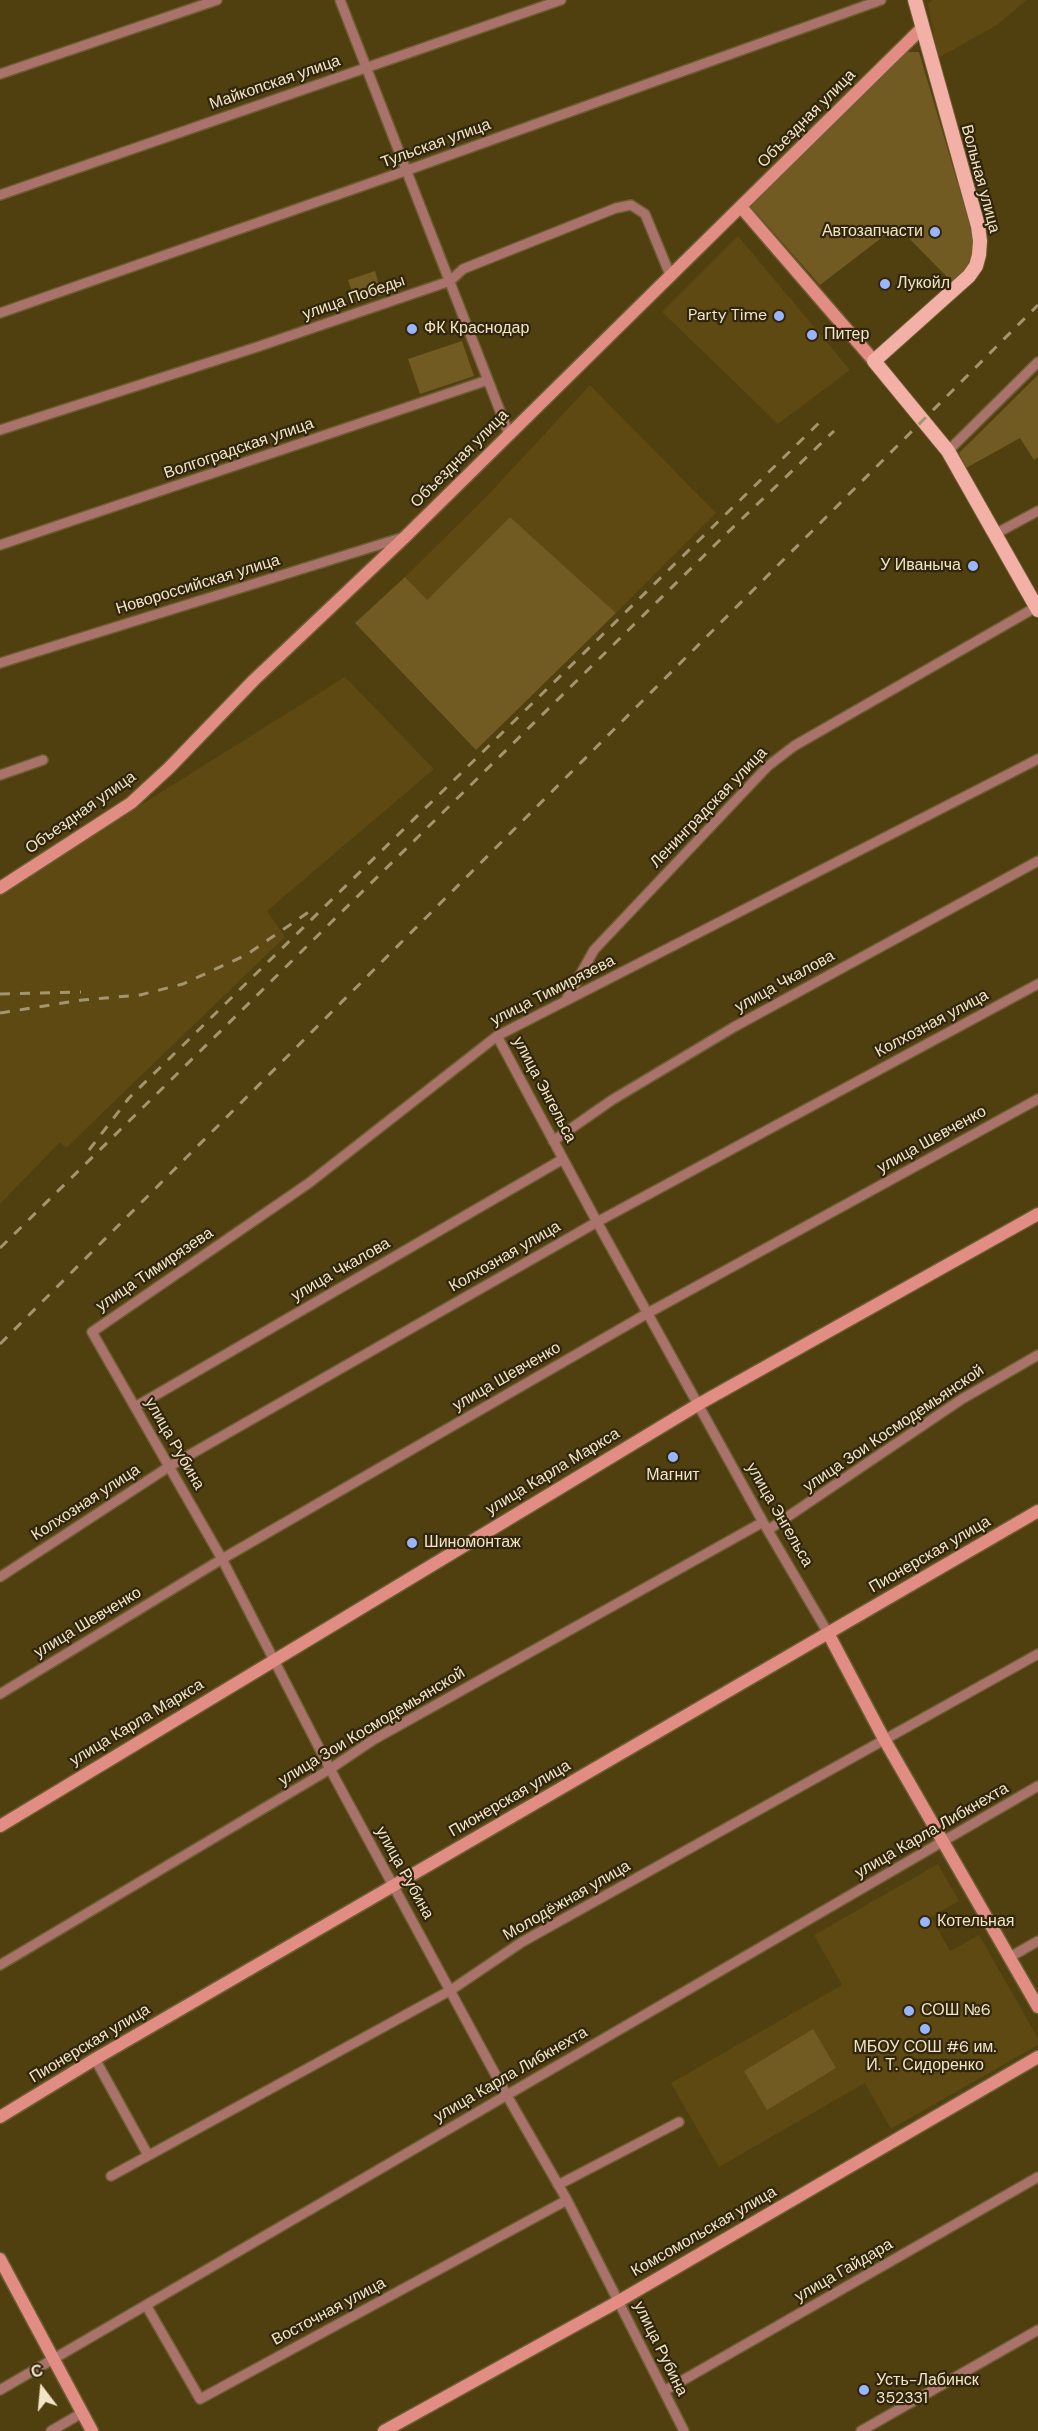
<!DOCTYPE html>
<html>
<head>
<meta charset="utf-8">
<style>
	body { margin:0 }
	#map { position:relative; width:1038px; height:2431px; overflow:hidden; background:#503f0f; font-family:"DM Sans",sans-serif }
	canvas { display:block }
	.north { position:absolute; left:12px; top:2359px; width:60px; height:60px; -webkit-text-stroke:4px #31260d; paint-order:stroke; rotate:344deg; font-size:16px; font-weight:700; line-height:24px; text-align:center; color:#f2e5c6 }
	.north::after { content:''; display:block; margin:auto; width:21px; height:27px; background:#f2e5c6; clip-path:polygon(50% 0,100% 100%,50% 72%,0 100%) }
</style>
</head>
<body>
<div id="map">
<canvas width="1038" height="2431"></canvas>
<div class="north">С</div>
</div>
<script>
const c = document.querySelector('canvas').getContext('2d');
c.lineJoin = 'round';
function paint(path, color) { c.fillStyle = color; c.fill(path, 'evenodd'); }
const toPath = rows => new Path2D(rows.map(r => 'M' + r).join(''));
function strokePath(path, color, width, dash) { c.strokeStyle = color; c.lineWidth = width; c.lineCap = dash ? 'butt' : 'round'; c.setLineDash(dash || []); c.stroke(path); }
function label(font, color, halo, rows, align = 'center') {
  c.font = font + ' "DM Sans",sans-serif'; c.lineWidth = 4.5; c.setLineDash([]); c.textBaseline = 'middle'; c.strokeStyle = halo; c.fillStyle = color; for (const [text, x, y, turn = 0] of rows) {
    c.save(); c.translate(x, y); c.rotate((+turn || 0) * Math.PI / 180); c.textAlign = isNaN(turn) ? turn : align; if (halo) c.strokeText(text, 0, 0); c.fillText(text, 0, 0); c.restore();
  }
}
paint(toPath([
	[932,0,1027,0,997,25,938,58,928,4],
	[738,236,850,370,778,424,662,312],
	[590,385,716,513,616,613,510,517,426,601,405,577,488,495],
	[345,677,434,769,267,911,285,937,66,1148,60,1142,0,1204,0,893],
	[938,1864,959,1901,931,1917,950,1951,979,1935,1038,2038,1038,2045,891,2129,865,2083,719,2167,671,2083,842,1985,814,1935]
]), '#5d4911');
paint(toPath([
	[907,52,919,52,970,225,975,255,969,269,953,283,897,226,820,285,750,206],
	[375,271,382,295,356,303,348,280],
	[462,341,474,376,420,394,408,359],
	[1038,375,1038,457,1034,460,1020,438,966,468,959,453],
	[510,517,616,613,476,750,355,623,405,577,427,600],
	[813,2029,836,2068,767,2110,744,2071]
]), '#715b22');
const street = toPath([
	[340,0,509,434],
	[0,74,217,0],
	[0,195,561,0],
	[0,313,405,171,881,0],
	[0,430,260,346,450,281,463,269,616,208,631,205,645,214,671,277],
	[948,451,1038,362],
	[995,534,1038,511],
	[0,545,488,380],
	[0,663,404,537],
	[0,775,43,760],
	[566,1000,594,950,768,766,794,746,1038,606],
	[497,1036,597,1222,763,1522,828,1633],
	[553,1141,612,1100,734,1027,1038,861],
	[135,1407,563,1159],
	[768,1530,962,1399,1038,1355],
	[0,1577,170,1466,597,1222,1038,984],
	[0,1694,222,1559,648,1313,1038,1099],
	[1010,1957,1038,1941],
	[0,1965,330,1769,373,1740,763,1522],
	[95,2059,148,2155],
	[111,2176,451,1990,522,1942,1038,1654],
	[558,2185,679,2122],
	[146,2305,200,2399,567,2200],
	[0,2390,1038,1786],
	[664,2391,1038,2177],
	[51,2431,82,2413],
	[684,2431,567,2200,506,2094,330,1769,222,1559,92,1332,309,1183,497,1036,1038,759],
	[861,2431,1038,2330]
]);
const secondary = toPath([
	[741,207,874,361],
	[0,888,131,803,169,768,254,680,405,537,922,28],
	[828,1633,884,1739,1038,2007],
	[0,1826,699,1404,1038,1214],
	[0,2117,95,2059,1038,1511],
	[0,2259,92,2431],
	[384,2431,619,2301,1038,2057]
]);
const primary = toPath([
	[915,0,978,226,980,241,979,255,976,266,969,276,874,361,948,451,1038,610]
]);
strokePath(street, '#6d5d30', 12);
strokePath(secondary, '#6d5d30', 15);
strokePath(primary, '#6d5d30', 16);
strokePath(street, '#a9736c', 9);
strokePath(secondary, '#e28d83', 12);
strokePath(primary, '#f2b0a7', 14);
strokePath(toPath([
	[0,994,81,992],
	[0,1013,82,1000,140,995,183,984,246,955,316,907],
	[89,1150,129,1098,824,418],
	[0,1248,726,534,834,431],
	[0,1344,1038,305]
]), '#a4956e', 3, [10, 10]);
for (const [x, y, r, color] of [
	[935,232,6,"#99b5fd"],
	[885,284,6,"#99b5fd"],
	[779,316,6,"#99b5fd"],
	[412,329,6,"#99b5fd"],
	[812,335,6,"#99b5fd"],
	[973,566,6,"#99b5fd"],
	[673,1457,6,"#99b5fd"],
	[412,1543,6,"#99b5fd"],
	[925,1922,6,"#99b5fd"],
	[909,2011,6,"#99b5fd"],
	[925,2029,6,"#99b5fd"],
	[864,2390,6,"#99b5fd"]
]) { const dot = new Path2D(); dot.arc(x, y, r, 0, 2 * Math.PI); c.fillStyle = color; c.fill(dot); strokePath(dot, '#31260d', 2); }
label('16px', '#f2e5c6', '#31260d', [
	["Майкопская улица",275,83,-19],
	["Объездная улица",807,119,-45],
	["Тульская улица",436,144,-20],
	["Вольная улица",980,179,75],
	["улица Победы",354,298,-19],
	["Волгоградская улица",239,449,-19],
	["Объездная улица",460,459,-45],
	["Новороссийская улица",198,585,-17],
	["Ленинградская улица",709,808,-46],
	["Объездная улица",81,813,-35],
	["улица Чкалова",785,982,-29],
	["улица Тимирязева",553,991,-27],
	["Колхозная улица",932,1024,-28],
	["улица Энгельса",544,1090,62],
	["улица Шевченко",932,1140,-29],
	["Колхозная улица",505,1257,-30],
	["улица Тимирязева",155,1270,-34],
	["улица Чкалова",341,1270,-30],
	["улица Шевченко",507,1377,-30],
	["улица Зои Космодемьянской",894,1429,-34],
	["улица Рубина",174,1444,60],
	["улица Карла Маркса",553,1472,-31],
	["Колхозная улица",86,1503,-33],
	["улица Энгельса",779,1515,60],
	["Пионерская улица",930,1555,-30],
	["улица Шевченко",88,1623,-31],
	["улица Карла Маркса",137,1723,-31],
	["улица Зои Космодемьянской",372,1727,-31],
	["Пионерская улица",510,1799,-30],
	["улица Карла Либкнехта",932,1831,-30],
	["улица Рубина",404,1873,61],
	["Молодёжная улица",567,1901,-30],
	["Пионерская улица",90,2044,-31],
	["улица Карла Либкнехта",511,2075,-30],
	["Комсомольская улица",704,2232,-30],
	["улица Гайдара",844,2271,-30],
	["Восточная улица",329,2312,-28],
	["улица Рубина",660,2349,64]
]);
label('16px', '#f2e5c6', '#31260d', [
	["Автозапчасти",923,232,"right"],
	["Лукойл",897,284],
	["Party Time",767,316,"right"],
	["ФК Краснодар",424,329],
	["Питер",824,335],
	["У Иваныча",961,566,"right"],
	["Магнит",673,1476,"center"],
	["Шиномонтаж",424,1543],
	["Котельная",937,1922],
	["СОШ №6",921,2011],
	["МБОУ СОШ #6 им.",925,2048,"center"],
	["И. Т. Сидоренко",925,2066,"center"],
	["Усть-Лабинск",876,2381],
	["352331",876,2399]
], 'left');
</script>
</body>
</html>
